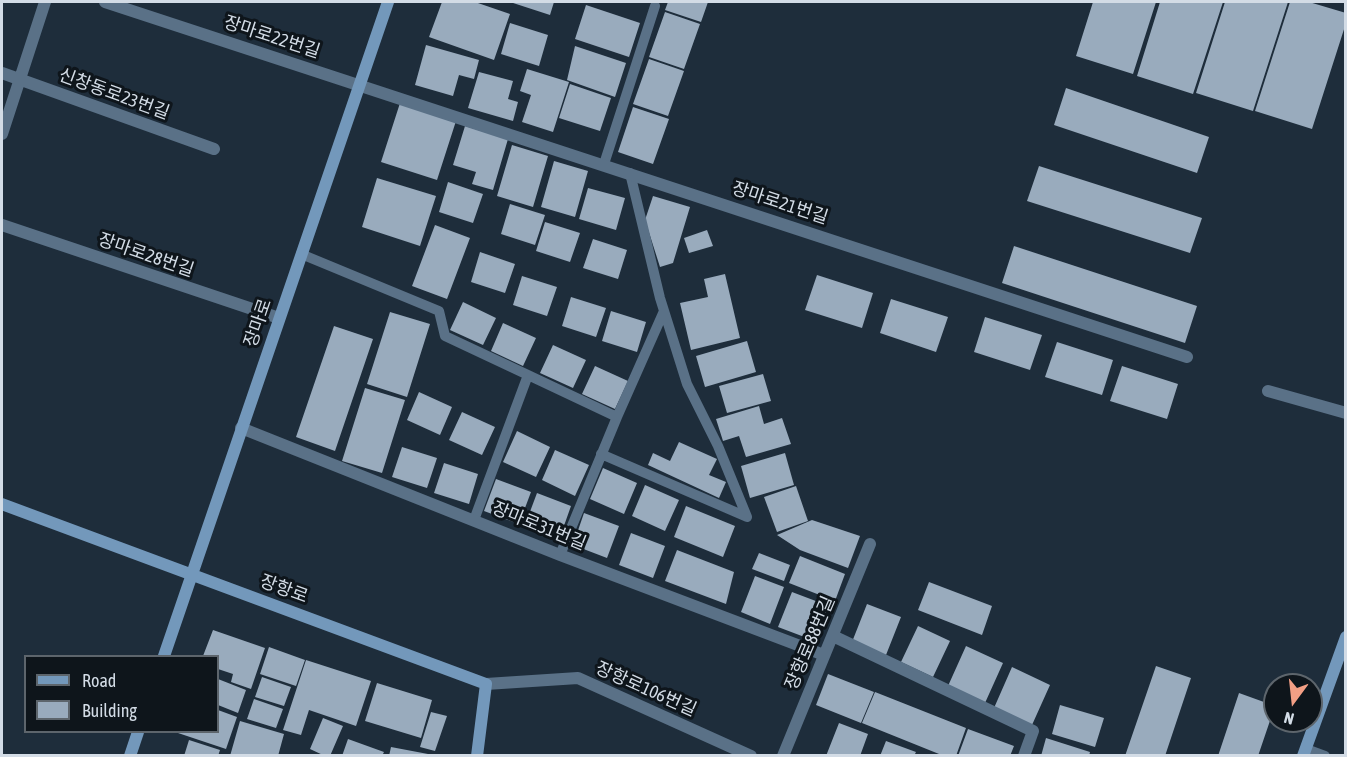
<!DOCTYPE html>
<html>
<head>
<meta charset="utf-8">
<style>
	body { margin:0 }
	#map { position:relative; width:1347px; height:757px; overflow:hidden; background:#1e2d3b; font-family:"Asap Condensed",sans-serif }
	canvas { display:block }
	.frame { position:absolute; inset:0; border:3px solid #d3dce6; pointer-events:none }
	.legend { position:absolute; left:24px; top:655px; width:195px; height:78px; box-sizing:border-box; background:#0e151b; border:2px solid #5d656c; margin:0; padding:8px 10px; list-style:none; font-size:18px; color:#d3dce6 }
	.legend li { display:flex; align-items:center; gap:12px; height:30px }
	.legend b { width:30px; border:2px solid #5d656c }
	.north { position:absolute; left:1263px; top:673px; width:60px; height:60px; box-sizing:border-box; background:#0e151b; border:2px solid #5d656c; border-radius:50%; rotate:195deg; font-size:16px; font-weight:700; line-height:24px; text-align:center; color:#d3dce6 }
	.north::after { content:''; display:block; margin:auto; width:21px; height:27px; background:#f39f85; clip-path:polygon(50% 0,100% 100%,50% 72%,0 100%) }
</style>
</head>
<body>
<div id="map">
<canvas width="1347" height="757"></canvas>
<div class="frame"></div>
<ul class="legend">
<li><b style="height:8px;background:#7398bb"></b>Road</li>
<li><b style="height:16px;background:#99abbd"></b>Building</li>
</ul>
<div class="north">N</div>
</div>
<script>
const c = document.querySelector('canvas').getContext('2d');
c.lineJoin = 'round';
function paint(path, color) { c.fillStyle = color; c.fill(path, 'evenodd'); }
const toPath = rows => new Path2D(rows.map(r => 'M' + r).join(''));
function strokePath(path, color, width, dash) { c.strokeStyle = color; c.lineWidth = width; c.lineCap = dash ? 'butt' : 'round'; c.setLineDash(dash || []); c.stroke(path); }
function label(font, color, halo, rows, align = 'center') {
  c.font = font + ' "Asap Condensed","Noto Sans KR",sans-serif'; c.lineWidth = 6; c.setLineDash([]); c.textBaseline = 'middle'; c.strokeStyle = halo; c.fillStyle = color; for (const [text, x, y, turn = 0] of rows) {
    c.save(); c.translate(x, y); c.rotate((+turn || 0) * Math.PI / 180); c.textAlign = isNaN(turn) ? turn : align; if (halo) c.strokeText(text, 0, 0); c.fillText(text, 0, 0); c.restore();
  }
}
paint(toPath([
	[442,2,475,2,510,14,494,60,429,37],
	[510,2,554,2,550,15],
	[668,2,708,2,701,22,665,10],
	[1093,2,1156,2,1133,74,1076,56],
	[1160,2,1223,2,1193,94,1137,76],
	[1225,2,1288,2,1253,111,1196,93],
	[1290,2,1309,2,1346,13,1346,23,1312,129,1255,111],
	[586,5,640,23,629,57,575,39],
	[665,12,700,24,684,69,649,57],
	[510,23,548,35,539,66,501,54],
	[426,45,479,60,474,79,459,75,453,96,415,85],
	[575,46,626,63,615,97,567,80],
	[649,59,684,71,668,116,633,104],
	[527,69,569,82,553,132,522,122,531,95,520,91],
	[479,72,513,81,508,99,518,102,513,121,468,108],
	[570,84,611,98,600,131,559,118],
	[1066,88,1209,137,1197,173,1054,125],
	[400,103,456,121,437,180,381,162],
	[633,107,669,119,653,164,618,152],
	[465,126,508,139,493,190,472,184,476,172,453,165],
	[512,145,548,156,533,207,497,196],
	[554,161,588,171,575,217,541,207],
	[1039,166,1202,218,1190,253,1027,201],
	[377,178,436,196,420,246,362,227],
	[448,182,483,194,473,223,439,212],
	[588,188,625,198,616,230,579,219],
	[653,196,690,207,673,263,660,267,645,220],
	[510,204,545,215,535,245,501,234],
	[545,222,580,233,570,262,536,251],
	[435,225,470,238,447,299,412,286],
	[707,230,713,246,689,253,684,238],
	[593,239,627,250,618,279,583,268],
	[1014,246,1197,306,1185,343,1002,283],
	[480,252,515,264,505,293,471,282],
	[725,274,740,338,691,350,680,303,708,297,704,279],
	[817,275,873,293,862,328,805,310],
	[522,276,557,287,547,316,513,305],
	[571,297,606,308,596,337,562,326],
	[891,299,948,317,936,352,880,333],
	[463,302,496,318,483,345,450,330],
	[611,311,646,322,637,352,602,341],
	[390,312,430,324,407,397,367,384],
	[985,317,1042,335,1030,370,974,352],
	[503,323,536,338,523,366,491,351],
	[334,326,373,339,335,451,296,437],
	[747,341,756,372,705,387,696,356],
	[1057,342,1113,360,1102,395,1045,377],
	[553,345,586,360,573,388,540,373],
	[595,366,628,381,615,409,582,394],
	[1122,366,1178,384,1167,419,1110,401],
	[763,374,771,401,727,413,719,386],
	[365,388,405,400,382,473,342,461],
	[419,392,452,407,440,435,407,420],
	[759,406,764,424,782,418,791,444,746,457,739,436,723,441,716,419],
	[462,412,495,427,482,455,449,440],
	[517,431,550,447,536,477,503,462],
	[679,442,717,459,709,475,726,482,719,498,648,465,653,453,670,461],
	[402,447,437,458,427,488,392,477],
	[555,450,589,465,575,496,542,480],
	[785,453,794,485,750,498,741,466],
	[444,463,478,474,469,504,434,493],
	[603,468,637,483,624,514,590,499],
	[496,479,531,492,519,524,484,511],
	[645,485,679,500,665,531,632,516],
	[796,486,808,521,777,532,764,497],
	[537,493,571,506,560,537,525,525],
	[686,506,735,526,723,557,674,537],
	[584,513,619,526,607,558,573,545],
	[812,520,860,536,848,568,800,550,777,535],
	[631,533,665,546,653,578,619,565],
	[677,550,734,572,726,604,665,581],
	[759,553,790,565,784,581,752,569],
	[800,556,845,574,835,601,789,583],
	[755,576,784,587,770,624,741,612],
	[929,582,992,606,982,635,918,610],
	[792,592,829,606,815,641,778,627],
	[867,604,901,617,886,655,852,642],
	[918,626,950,641,933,677,901,662],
	[213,630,265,648,251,689,231,682,233,674,218,669,218,656,203,656],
	[966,646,1003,663,985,703,948,686],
	[269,647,305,660,296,686,260,674],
	[306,660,371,681,356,726,309,710,301,735,283,730],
	[1156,666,1191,678,1165,756,1125,756],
	[1012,667,1050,685,1032,725,994,708],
	[828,674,874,692,861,723,816,705],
	[262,677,291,687,284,706,255,697],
	[218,679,246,690,238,713,218,705],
	[377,683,432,700,421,738,365,721],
	[875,692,966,728,956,756,944,756,862,723],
	[1239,693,1275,706,1258,756,1218,756],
	[254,699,283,709,276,728,247,719],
	[1060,705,1104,718,1095,747,1052,734],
	[218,710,237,717,226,749,175,732,218,732],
	[431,712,447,716,435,751,420,747],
	[323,718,343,726,330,756,325,756,310,749],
	[240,721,284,734,278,756,230,756],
	[839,723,868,734,860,756,826,756],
	[968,729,1014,746,1010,756,958,756],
	[1046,738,1090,752,1089,756,1041,756],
	[348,739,384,752,382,756,342,756],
	[189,740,220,750,218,756,184,756],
	[886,741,916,752,914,756,880,756],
	[391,747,428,754,428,756,389,756]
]), '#99abbd');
strokePath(toPath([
	[604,164,655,6],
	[630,173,660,298,687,384,718,446,747,517],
	[301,254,439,311,445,336,528,375,474,520],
	[528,375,617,417,664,311],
	[601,454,747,517],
	[560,555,617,417],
	[1306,749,1325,756]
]), '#5a7187', 10);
strokePath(toPath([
	[105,2,1187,357],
	[2,73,214,149],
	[2,134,45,2],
	[2,225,279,318],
	[1268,391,1346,413],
	[241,428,560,555,824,655],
	[833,636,1033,731,1024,756],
	[486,684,578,678,751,756],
	[783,756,870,544]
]), '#5a7187', 12);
strokePath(toPath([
	[2,504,486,684,477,756],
	[164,656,388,2],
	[130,756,138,732],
	[1303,756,1346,637]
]), '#7398bb', 12);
label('18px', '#d3dce6', '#0e151b', [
	["장마로22번길",272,37,18],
	["신창동로23번길",114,94,20],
	["장마로21번길",780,203,18],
	["장마로28번길",146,255,19],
	["장마로",258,323,-71],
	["장마로31번길",539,526,22],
	["장항로",284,589,20],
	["장항로88번길",810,643,-67],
	["장항로106번길",646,689,24]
]);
</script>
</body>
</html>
